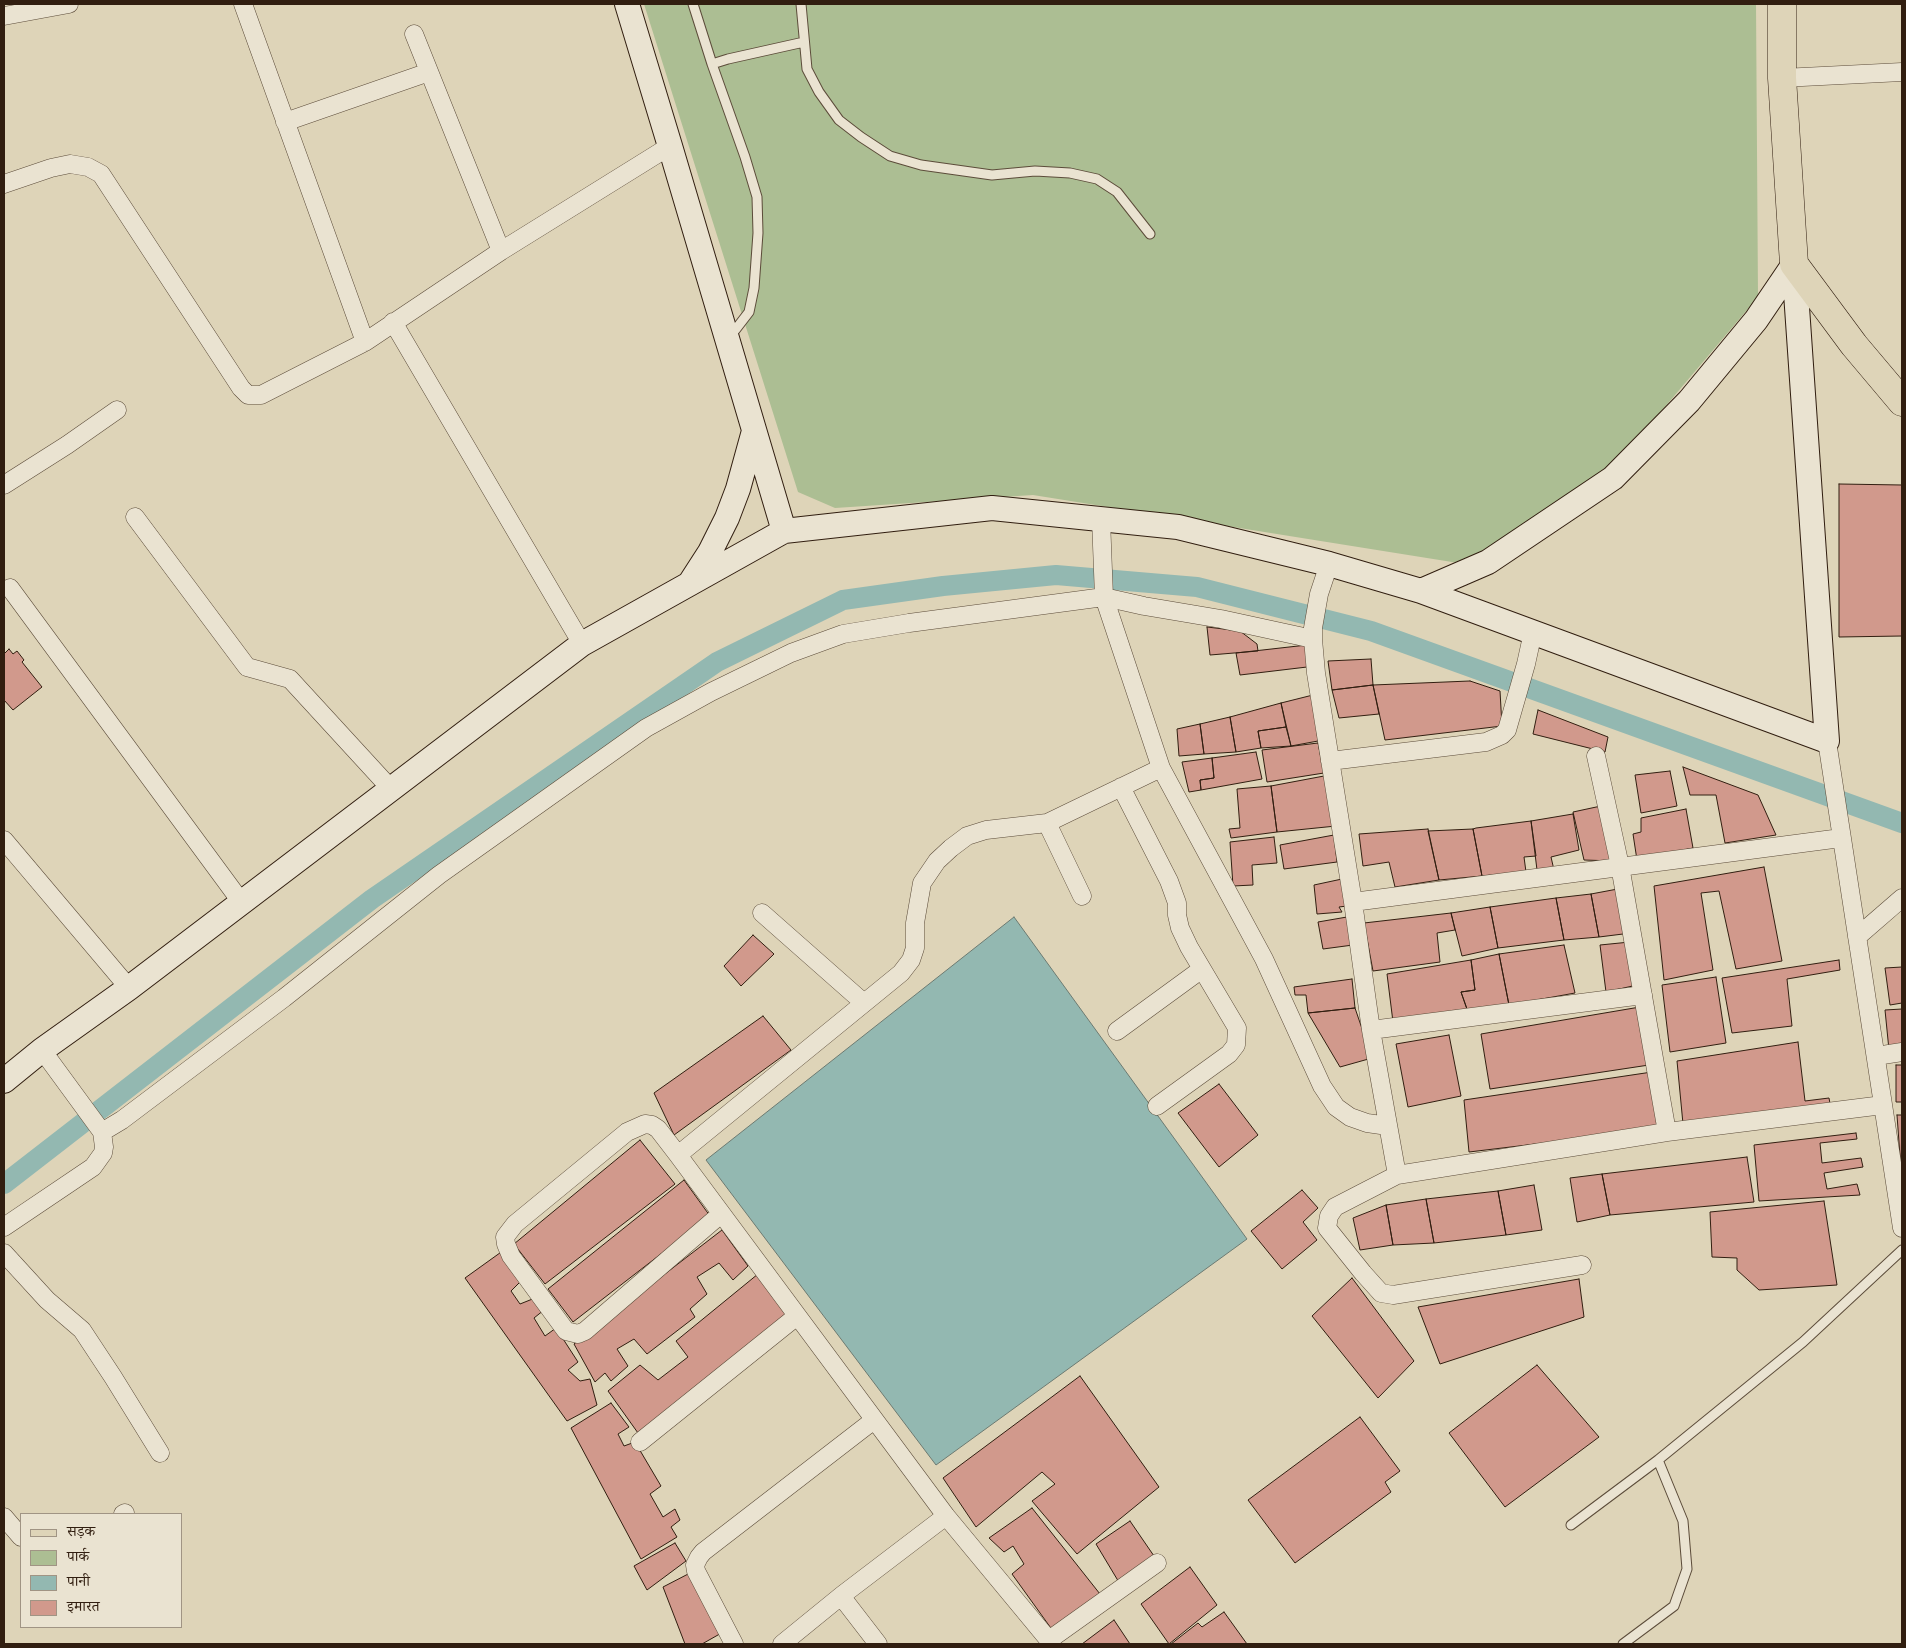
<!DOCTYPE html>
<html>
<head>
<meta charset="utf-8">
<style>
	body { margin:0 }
	#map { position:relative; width:1906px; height:1648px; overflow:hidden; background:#ded4b8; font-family:"EB Garamond","Noto Serif Devanagari",serif }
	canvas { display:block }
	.frame { position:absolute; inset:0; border:5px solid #311e10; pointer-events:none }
	.legend { position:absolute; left:20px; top:1513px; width:162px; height:115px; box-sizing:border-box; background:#eae3d1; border:1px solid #a09484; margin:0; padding:6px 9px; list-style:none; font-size:15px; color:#311e10 }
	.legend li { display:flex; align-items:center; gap:10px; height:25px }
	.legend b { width:25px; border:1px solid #a09484 }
</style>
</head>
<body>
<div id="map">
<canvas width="1906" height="1648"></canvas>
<div class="frame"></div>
<ul class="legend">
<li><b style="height:6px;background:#ded4b8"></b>सड़क</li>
<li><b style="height:14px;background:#acbe93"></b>पार्क</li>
<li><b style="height:14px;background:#93b8b1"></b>पानी</li>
<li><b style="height:14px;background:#d1998c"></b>इमारत</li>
</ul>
</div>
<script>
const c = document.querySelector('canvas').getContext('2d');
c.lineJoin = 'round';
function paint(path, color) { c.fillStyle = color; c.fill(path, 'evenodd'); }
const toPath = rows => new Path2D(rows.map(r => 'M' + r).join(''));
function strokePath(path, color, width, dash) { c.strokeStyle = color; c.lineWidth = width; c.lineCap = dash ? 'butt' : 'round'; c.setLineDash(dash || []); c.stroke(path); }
paint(toPath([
	[644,4,1756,4,1758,297,1614,467,1477,566,1033,495,835,508,798,492]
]), '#acbe93');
const water = toPath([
	[1014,917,1247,1239,936,1465,706,1160,1014,917]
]);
paint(water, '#93b8b1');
strokePath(water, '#6c7a71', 1);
strokePath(toPath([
	[4,1184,372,899,717,662,843,600,943,586,1056,575,1197,587,1371,631,1902,823]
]), '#93b8b1', 20);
const building = toPath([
	[1839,484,1902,485,1902,636,1839,637,1839,484],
	[1207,627,1240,631,1257,644,1258,651,1210,655,1207,627],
	[1307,645,1307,667,1240,675,1236,653,1307,645],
	[9,649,13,654,17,651,24,660,22,662,42,687,13,710,4,700,4,654,9,649],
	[1371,659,1373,685,1332,690,1328,661,1371,659],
	[1470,681,1500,691,1502,726,1385,740,1373,685,1470,681],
	[1373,685,1379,714,1339,718,1332,690,1373,685],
	[1313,695,1318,741,1291,746,1281,703,1313,695],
	[1281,703,1286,727,1258,731,1261,748,1236,752,1230,717,1281,703],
	[1538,710,1608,737,1605,752,1533,734,1538,710],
	[1230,717,1236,752,1204,754,1200,724,1230,717],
	[1200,724,1204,754,1179,756,1177,729,1200,724],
	[1286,727,1291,746,1261,748,1258,731,1286,727],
	[1318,743,1324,773,1267,782,1262,750,1318,743],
	[1256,752,1262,779,1201,790,1200,780,1214,778,1212,758,1256,752],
	[1212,758,1214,778,1200,780,1201,790,1189,792,1182,762,1212,758],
	[1683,767,1758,795,1776,835,1725,843,1716,795,1690,795,1683,767],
	[1670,771,1677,806,1641,813,1635,775,1670,771],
	[1324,776,1336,826,1277,832,1271,786,1324,776],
	[1271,786,1277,832,1231,838,1229,829,1240,828,1237,789,1271,786],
	[1601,806,1614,861,1584,860,1573,812,1601,806],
	[1686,809,1693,848,1637,860,1633,834,1641,832,1641,818,1686,809],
	[1573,814,1579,850,1551,857,1554,870,1537,870,1531,821,1573,814],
	[1531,821,1536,856,1524,857,1526,872,1482,876,1473,829,1476,828,1531,821],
	[1428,829,1439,880,1395,887,1389,862,1363,866,1359,834,1428,829],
	[1473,829,1482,876,1439,880,1428,831,1473,829],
	[1334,835,1337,862,1284,869,1280,845,1334,835],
	[1274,837,1277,863,1252,865,1253,885,1233,886,1230,842,1274,837],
	[1764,867,1782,961,1736,969,1719,891,1701,893,1713,970,1664,980,1654,886,1764,867],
	[1342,879,1347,906,1339,907,1342,912,1317,914,1314,885,1342,879],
	[1623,888,1631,933,1599,937,1591,894,1623,888],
	[1591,894,1599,937,1564,940,1556,898,1591,894],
	[1556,898,1564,940,1498,948,1490,907,1556,898],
	[1490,907,1498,948,1462,956,1451,913,1490,907],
	[1451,913,1455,930,1437,933,1440,962,1373,971,1364,923,1451,913],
	[1347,917,1353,945,1323,949,1318,922,1347,917],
	[753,935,774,954,741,986,724,966,753,935],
	[1630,942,1637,985,1606,992,1600,945,1630,942],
	[1564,945,1575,993,1509,1005,1499,954,1564,945],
	[1499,954,1509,1005,1468,1012,1461,992,1475,990,1471,960,1499,954],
	[1471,960,1475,990,1461,992,1468,1012,1393,1022,1387,974,1471,960],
	[1839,960,1840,970,1787,979,1792,1026,1732,1033,1722,978,1839,960],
	[1902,967,1902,1003,1890,1005,1885,968,1902,967],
	[1716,977,1726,1043,1670,1052,1662,985,1716,977],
	[1352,979,1355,1008,1308,1013,1306,995,1295,995,1294,987,1352,979],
	[1640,1007,1649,1065,1490,1089,1481,1034,1640,1007],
	[1355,1008,1372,1058,1340,1067,1308,1013,1355,1008],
	[1902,1009,1902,1048,1889,1050,1885,1010,1902,1009],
	[763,1016,791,1050,674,1135,654,1093,763,1016],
	[1449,1035,1461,1096,1408,1107,1396,1044,1449,1035],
	[1798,1042,1805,1101,1829,1098,1831,1109,1683,1124,1677,1061,1798,1042],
	[1896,1065,1902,1065,1902,1102,1896,1102,1896,1065],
	[1652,1072,1660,1129,1469,1152,1464,1100,1652,1072],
	[1219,1084,1258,1135,1219,1167,1178,1113,1219,1084],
	[1897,1115,1902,1115,1901,1170,1897,1115],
	[1856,1133,1857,1139,1820,1143,1822,1163,1861,1158,1863,1167,1824,1173,1827,1189,1857,1184,1860,1195,1759,1201,1754,1145,1856,1133],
	[640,1140,675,1184,545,1284,514,1244,640,1140],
	[1747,1157,1754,1202,1610,1215,1602,1174,1747,1157],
	[1602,1174,1610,1215,1577,1222,1570,1178,1602,1174],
	[684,1180,710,1216,573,1322,548,1289,684,1180],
	[1534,1185,1542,1230,1506,1235,1498,1191,1534,1185],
	[1302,1190,1318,1208,1303,1222,1317,1240,1282,1269,1251,1231,1302,1190],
	[1498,1191,1506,1235,1434,1243,1426,1199,1498,1191],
	[1426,1199,1434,1243,1393,1245,1386,1205,1426,1199],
	[1824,1201,1837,1285,1759,1290,1737,1270,1737,1258,1712,1257,1710,1212,1824,1201],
	[1386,1205,1393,1245,1360,1250,1353,1218,1386,1205],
	[722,1230,748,1266,733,1280,719,1263,697,1277,707,1294,690,1309,695,1317,647,1354,634,1339,617,1349,628,1366,611,1381,605,1373,595,1382,574,1344,722,1230],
	[504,1250,522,1280,511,1291,520,1304,535,1298,544,1310,534,1318,545,1336,556,1328,578,1362,568,1370,580,1381,590,1379,597,1405,567,1421,465,1278,504,1250],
	[758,1274,789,1314,638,1433,608,1391,640,1365,658,1380,688,1357,676,1341,758,1274],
	[1352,1278,1414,1361,1378,1398,1312,1316,1352,1278],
	[1579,1279,1584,1317,1440,1364,1418,1307,1579,1279],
	[1537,1365,1599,1437,1505,1507,1449,1433,1537,1365],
	[1080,1376,1159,1487,1077,1554,1032,1501,1055,1484,1042,1472,976,1527,943,1478,1080,1376],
	[611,1403,629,1427,618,1434,624,1446,635,1442,661,1486,650,1494,663,1517,675,1509,680,1520,671,1527,677,1537,641,1559,571,1428,611,1403],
	[1360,1417,1400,1471,1385,1482,1391,1492,1295,1563,1248,1500,1360,1417],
	[1032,1508,1100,1594,1053,1631,1012,1574,1024,1564,1013,1546,1004,1552,989,1538,1032,1508],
	[1130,1521,1154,1556,1120,1584,1096,1544,1130,1521],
	[675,1543,686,1561,647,1590,634,1566,675,1543],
	[1190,1567,1217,1605,1169,1644,1141,1604,1190,1567],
	[692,1572,725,1631,702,1644,685,1644,663,1587,692,1572],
	[1224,1612,1247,1644,1171,1644,1198,1623,1202,1627,1224,1612],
	[1114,1620,1130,1644,1082,1644,1114,1620]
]);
paint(building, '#d1998c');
strokePath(building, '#311e10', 1);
const lane = toPath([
	[693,4,712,64],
	[801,4,807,69,819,92,839,120,861,137,890,156,921,165,992,175,1035,171,1070,173,1097,179,1117,192,1150,234],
	[729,338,749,312,754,288,758,233,757,197,745,157,712,64,728,59,804,42],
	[1571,1525,1658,1460,1803,1342,1902,1250],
	[1623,1644,1674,1606,1687,1569,1683,1521,1658,1460]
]);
const street = toPath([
	[4,16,69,4],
	[414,34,501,251],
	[1782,78,1902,72],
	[285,122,429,72],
	[4,184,51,168,70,164,88,167,101,174,241,388,248,395,261,395,365,342,243,4],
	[393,322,582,644],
	[365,342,501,251,670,146],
	[4,485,67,445,117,410],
	[135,517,247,667,290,679,391,789],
	[1101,519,1104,597,1161,768,1264,959,1322,1086,1336,1107,1350,1117,1367,1123,1388,1126],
	[1329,564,1319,594,1313,628,1313,639,1316,673,1353,902,1371,1030,1397,1175],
	[10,588,242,903],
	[1827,741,1902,1228],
	[1596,756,1620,866,1667,1132],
	[1330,761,1486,742,1502,735,1507,730,1526,664,1533,632],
	[1121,787,1169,881,1177,903,1177,915,1180,928,1189,947,1237,1028,1236,1045,1229,1054,1157,1106],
	[1047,823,1082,896],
	[4,840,129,988],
	[1353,902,1841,838],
	[762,913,864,1003],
	[1857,937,1902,898],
	[1371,1030,1643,995],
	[1117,1031,1202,969],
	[42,1050,102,1132,122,1120,284,998,439,875,646,728,711,692,791,653,843,634,909,623,1104,597,1144,606,1221,619,1313,639],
	[1876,1056,1902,1052],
	[678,1155,901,973,911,960,915,948,915,923,922,883,937,861,951,848,967,836,986,830,1047,823,1161,768],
	[721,1214,585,1331,578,1334,566,1331,511,1256,506,1244,505,1237,515,1224,627,1132,645,1124,652,1125,658,1129,678,1155,946,1516,1052,1644],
	[4,1227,93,1167,103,1153,104,1147,102,1132],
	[4,1253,47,1300,82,1330,113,1377,160,1453],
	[1582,1265,1393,1295,1381,1293,1363,1273,1327,1228,1329,1216,1335,1207,1397,1175,1667,1132,1883,1105],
	[640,1442,797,1316],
	[123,1514,125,1513],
	[4,1517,21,1537],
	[841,1596,878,1644],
	[1049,1640,1157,1563],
	[734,1644,696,1571,695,1565,699,1557,703,1552,874,1420],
	[782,1644,841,1596,946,1516]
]);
const secondary = toPath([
	[784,531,992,508,1178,527,1329,564,1421,591,1488,562,1613,478,1689,401,1756,320,1794,264],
	[690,583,710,552,727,518,738,489,754,431],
	[1421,591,1827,741,1794,264],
	[4,1081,42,1050,129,988,582,644,784,531,670,146,627,4]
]);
const primary = toPath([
	[1782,4,1782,78,1794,264,1854,345,1902,402]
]);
strokePath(lane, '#5c4c3a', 11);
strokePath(street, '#5c4c3a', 19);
strokePath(secondary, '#311e10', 26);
strokePath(primary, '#311e10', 29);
strokePath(lane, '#eae3d1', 9);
strokePath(street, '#eae3d1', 18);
strokePath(secondary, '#eae3d1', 24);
strokePath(primary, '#ded4b8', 28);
</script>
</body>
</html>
